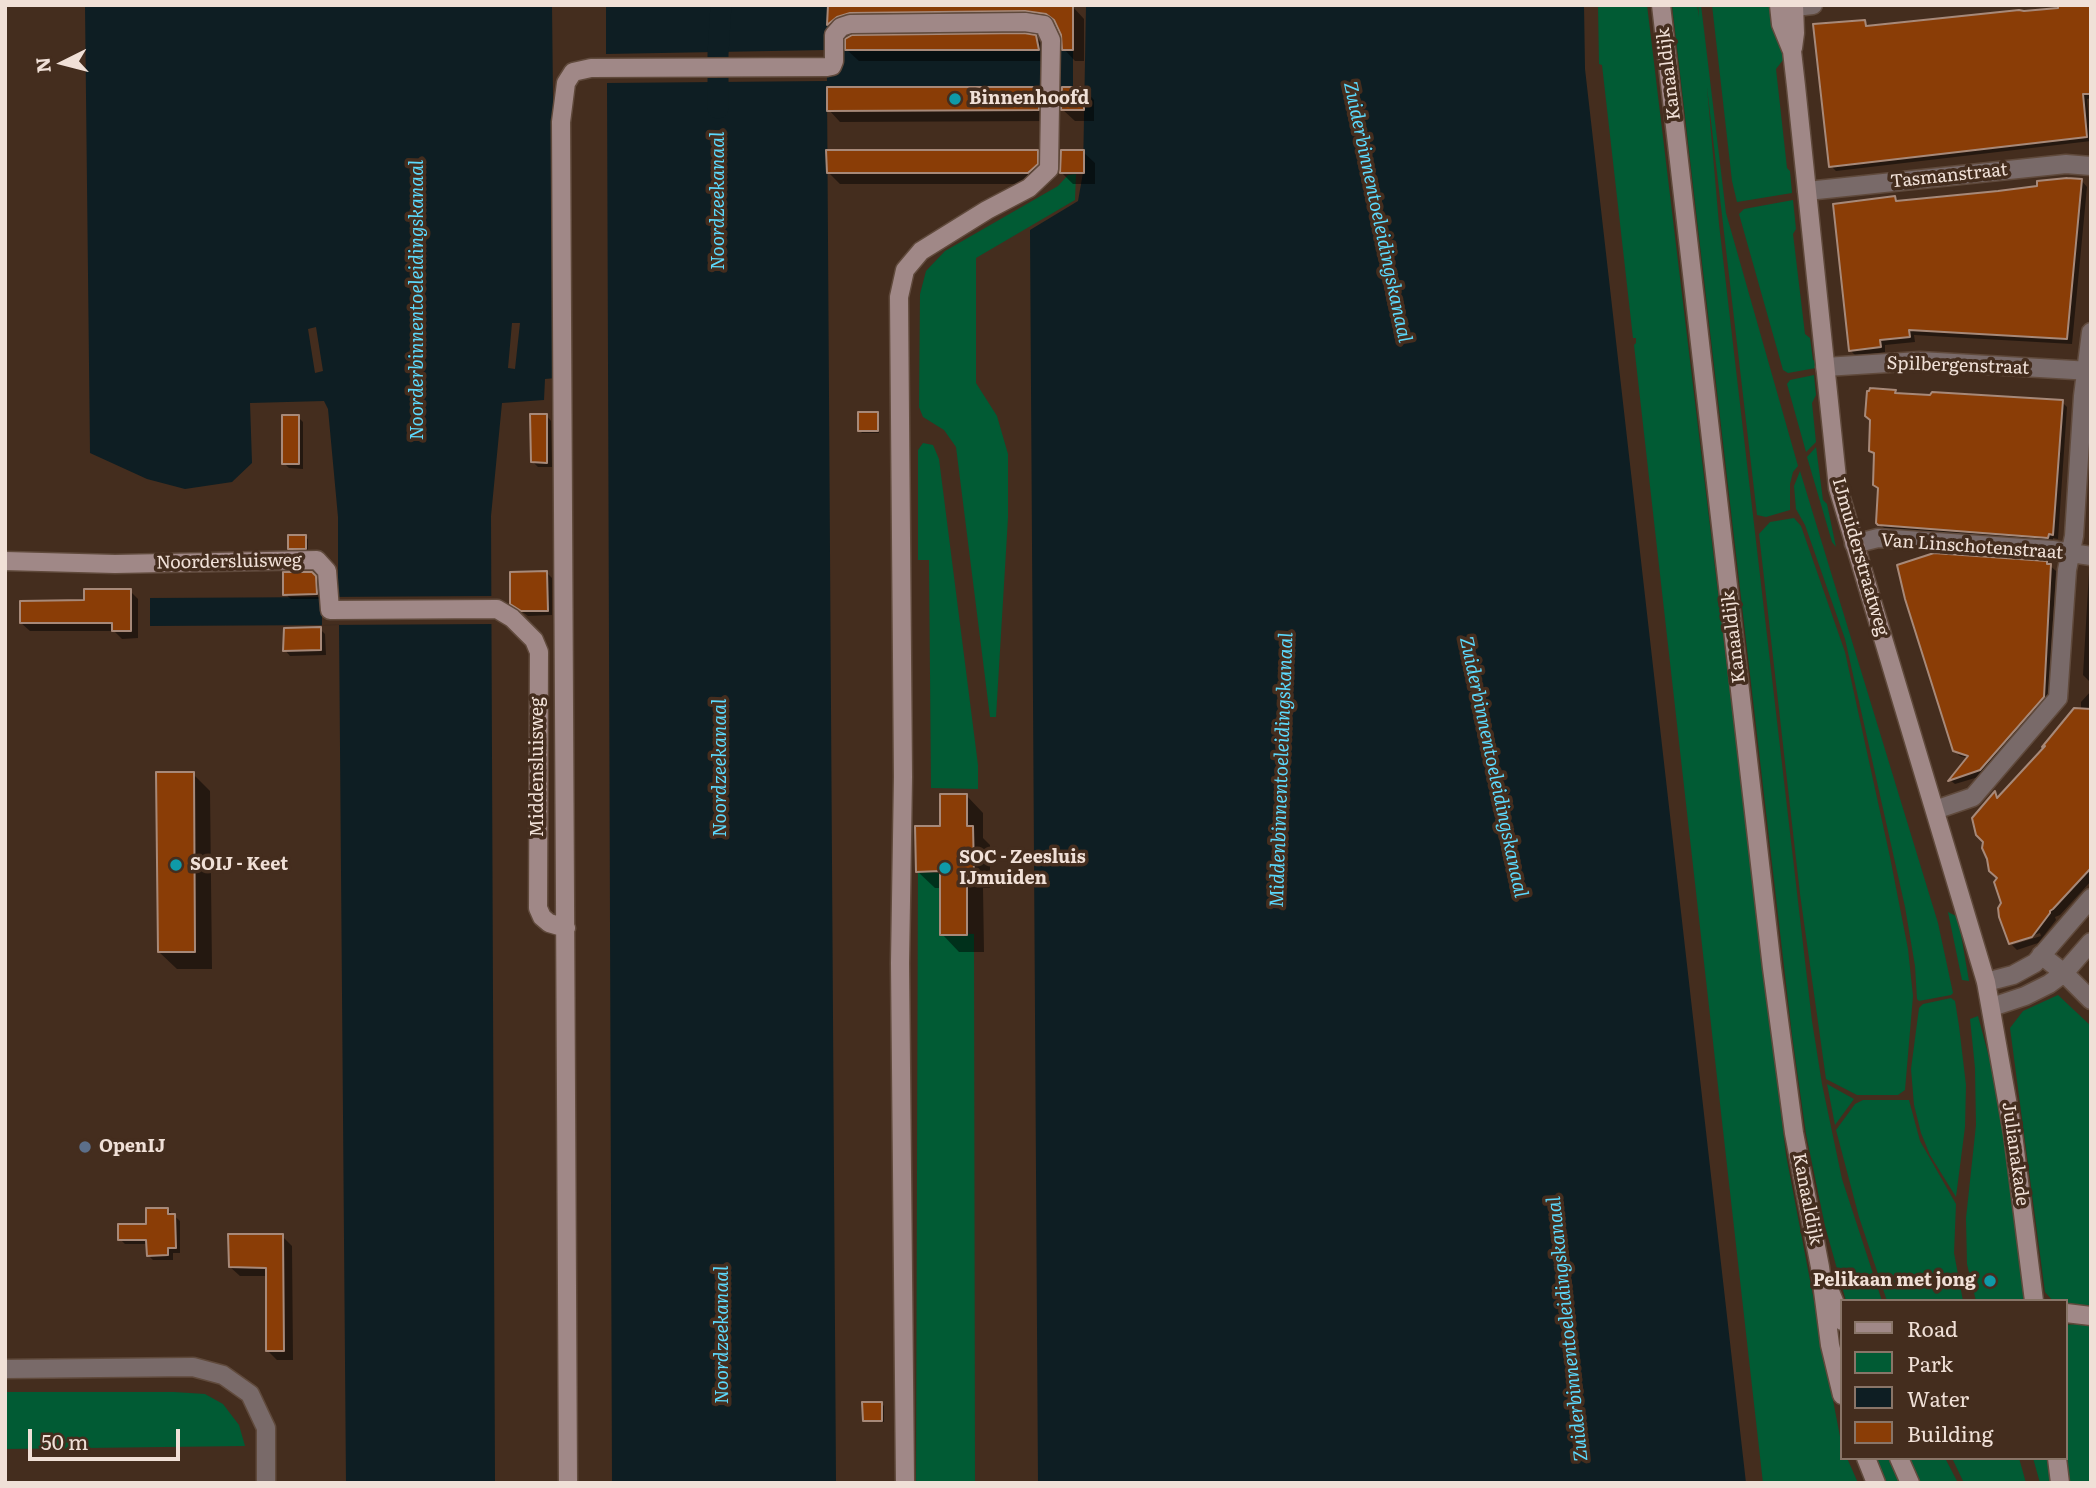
<!DOCTYPE html>
<html>
<head>
<meta charset="utf-8">
<style>
	body { margin:0 }
	#map { position:relative; width:2096px; height:1488px; overflow:hidden; background:#442d1e; font-family:Literata,serif }
	canvas { display:block }
	.frame { position:absolute; inset:0; border:7px solid #f0e0d7; pointer-events:none }
	.legend { position:absolute; left:1840px; top:1299px; width:228px; height:161px; box-sizing:border-box; background:#442d1e; border:2px solid #897568; margin:0; padding:9px 12px; list-style:none; font-size:21px; color:#f0e0d7 }
	.legend li { display:flex; align-items:center; gap:14px; height:35px }
	.legend b { width:35px; border:2px solid #897568 }
	.north { position:absolute; left:28px; top:28px; width:70px; height:70px; -webkit-text-stroke:5px #442d1e; paint-order:stroke; rotate:264deg; font-size:19px; font-weight:700; line-height:28px; text-align:center; color:#f0e0d7 }
	.north::after { content:''; display:block; margin:auto; width:24px; height:32px; background:#f0e0d7; clip-path:polygon(50% 0,100% 100%,50% 72%,0 100%) }
	.scale { position:absolute; left:28px; top:1429px; width:152px; height:32px; box-sizing:border-box; border:4px solid #f0e0d7; border-top:0; padding-left:9px; font-size:21px; line-height:24px; white-space:nowrap; color:#f0e0d7; -webkit-text-stroke:5px #442d1e; paint-order:stroke }
</style>
</head>
<body>
<div id="map">
<canvas width="2096" height="1488"></canvas>
<div class="frame"></div>
<ul class="legend">
<li><b style="height:9px;background:#a08887"></b>Road</li>
<li><b style="height:19px;background:#015b34"></b>Park</li>
<li><b style="height:19px;background:#0e1e23"></b>Water</li>
<li><b style="height:19px;background:#8a3d06"></b>Building</li>
</ul>
<div class="north">N</div>
<div class="scale">50 m</div>
</div>
<script>
const c = document.querySelector('canvas').getContext('2d');
c.lineJoin = 'round';
function paint(path, color) { c.fillStyle = color; c.fill(path, 'evenodd'); }
const toPath = rows => new Path2D(rows.map(r => 'M' + r).join(''));
function strokePath(path, color, width, dash) { c.strokeStyle = color; c.lineWidth = width; c.lineCap = dash ? 'butt' : 'round'; c.setLineDash(dash || []); c.stroke(path); }
function label(font, color, halo, rows, align = 'center') {
  c.font = font + ' Literata,serif'; c.lineWidth = 7; c.setLineDash([]); c.textBaseline = 'middle'; c.strokeStyle = halo; c.fillStyle = color; for (const [text, x, y, turn = 0] of rows) {
    c.save(); c.translate(x, y); c.rotate((+turn || 0) * Math.PI / 180); c.textAlign = isNaN(turn) ? turn : align; if (halo) c.strokeText(text, 0, 0); c.fillText(text, 0, 0); c.restore();
  }
}
paint(toPath([
	[1598,5,1647,5,1786,1155,1842,1447,1842,1458,1847,1458,1858,1483,1763,1483,1634,345,1636,343,1636,338,1633,338,1602,65,1599,64],
	[1672,5,1697,5,1699,17,1698,5,1701,5,1726,213,1798,466,1793,472,1790,484,1790,510,1766,517,1757,515,1707,87,1719,224,1812,1021,1822,1084,1842,1179,1882,1301,1846,1301,1825,1226,1806,1134,1792,1035],
	[1712,5,1772,5,1774,25,1783,54,1783,60,1776,69,1787,168,1790,171,1792,193,1737,202,1732,181],
	[1076,174,1075,200,976,258,976,383,997,416,1008,454,1008,518,996,717,990,717,956,447,944,430,923,417,919,407,920,294,926,271,945,251,1058,186,1068,175],
	[1793,200,1796,229,1793,234,1805,334,1810,338,1813,360,1816,361,1816,368,1788,373,1783,370,1739,214,1744,209],
	[1814,375,1816,395,1812,403,1816,442,1806,452,1787,384,1790,380],
	[923,443,933,445,939,459,978,765,978,789,931,788,929,560,918,560,918,450],
	[1816,447,1823,500,1827,504,1836,547,1832,542,1807,457],
	[1800,471,1938,923,1953,993,1951,995,1919,1001,1917,999,1915,966,1905,907,1845,639,1805,525,1796,509,1794,486],
	[1794,518,1801,526,1845,652,1890,857,1908,949,1913,996,1905,1090,1898,1095,1857,1095,1826,1079,1800,894,1759,534,1770,522],
	[918,862,926,862,927,872,941,873,941,933,974,934,975,1483,916,1483],
	[1948,912,1958,917,1969,981,1962,980],
	[2058,995,2091,1026,2091,1307,2066,1304,2066,1301,2053,1301,2045,1292,2010,1028,2023,1011],
	[1951,998,1955,1001,1959,1026,1966,1085,1965,1127,1956,1197,1930,1155,1921,1133,1914,1105,1911,1069,1919,1008,1923,1004],
	[1978,1016,1993,1072,2000,1113,2027,1301,1976,1301,1967,1264,1966,1218,1976,1125,1975,1068,1970,1019],
	[1827,1084,1854,1099,1835,1125],
	[1863,1100,1909,1100,1920,1141,1956,1204,1954,1253,1963,1301,1887,1301,1859,1217,1836,1130,1855,1104],
	[2076,1324,2091,1326,2091,1483,2068,1483,2065,1458,2066,1325],
	[5,1392,174,1392,205,1394,223,1404,239,1425,245,1446,5,1449],
	[1875,1458,1891,1458,1902,1483,1885,1483],
	[1906,1458,1945,1458,1958,1483,1917,1483],
	[1952,1458,2019,1458,2026,1483,1964,1483],
	[2033,1458,2050,1458,2053,1483,2040,1483]
]), '#015b34');
paint(toPath([
	[85,5,552,5,556,378,545,379,544,400,502,403,491,516,495,1483,346,1483,339,625,150,626,150,598,338,597,338,517,328,409,324,401,250,403,252,463,232,482,185,489,147,479,90,453],
	[512,323,520,323,515,369,508,368],
	[316,327,323,371,315,373,308,329],
	[606,5,828,5,827,50,1073,50,1073,87,827,87,836,1483,612,1483,607,83,827,81,826,50,606,54],
	[888,5,1584,5,1585,69,1746,1483,1038,1483,1030,230,1078,201,1083,173,1086,6]
]), '#0e1e23');
paint(toPath([
	[495,596,495,624,322,625,322,597]
]), '#442d1e');
paint(toPath([
	[829,5,1073,7,1084,19,1084,61,1075,61,1064,49,1063,35,1058,25,1038,21,862,23,840,35,829,25],
	[2091,5,2091,98,2087,99,2091,141,1836,171,1831,166,1865,22,1870,27],
	[1035,37,1047,49,1050,61,859,61,847,50],
	[1038,88,1050,100,1049,121,840,122,829,110],
	[1083,88,1094,100,1094,121,1075,121,1063,110],
	[1037,152,1049,163,1040,184,840,184,829,173],
	[1083,152,1095,163,1095,184,1073,184,1061,172],
	[2082,181,2087,187,2072,344,1914,335,1915,342,1885,345,1885,352,1856,356,1850,350,1895,197,1900,203],
	[1895,392,1898,395,2062,402,2067,407,2058,539,2053,538,2053,543,1885,529,1878,522,1880,490,1874,484,1876,456,1872,452,1872,421],
	[877,414,879,416,879,433,862,433,860,431],
	[546,415,551,421,552,467,538,467,532,461],
	[298,417,303,422,303,469,289,468,284,463],
	[305,537,308,539,308,550,292,551,290,548],
	[2047,563,2056,571,2048,702,1985,775,1955,784,1950,780,1968,758,1960,756,1955,751],
	[2089,572,2091,572,2091,683,2083,675],
	[311,573,321,583,322,599,291,599,285,594],
	[547,573,552,578,552,615,528,616,518,609],
	[130,591,138,599,138,638,122,639,114,631,30,631,21,623],
	[320,629,325,634,326,655,290,656,285,650],
	[2091,691,2091,881,2060,915,2055,917,2056,920,2038,943,2017,950,2012,945,2041,936,2040,933,2011,942,1999,878,1995,794,1999,798,2045,748,2075,710,2081,710,2081,702],
	[193,774,210,791,212,969,177,969,159,952],
	[966,795,983,813,983,838,990,845,990,888,983,888,984,952,959,952,942,934,942,888,935,888,917,871,942,828],
	[168,1210,180,1221,180,1253,173,1253,173,1260,153,1260,148,1255,148,1244,125,1244,120,1239,148,1225],
	[282,1236,292,1246,293,1360,277,1360,267,1350,268,1276,240,1276,230,1267],
	[881,1403,884,1406,884,1422,866,1422,864,1420]
]), '#0007');
strokePath(toPath([
	[718,108,718,54,721,5]
]), '#0e1e23', 21);
const building = toPath([
	[828,5,1073,5,1073,50,1062,50,1061,35,1054,20,1046,14,1025,11,850,13,837,17,827,25,828,5],
	[2058,5,2091,5,2091,94,2083,94,2087,137,1829,167,1813,24,1865,20,1866,26,2019,10,2024,11,2058,8,2058,5],
	[1024,33,1036,35,1039,50,845,50,845,39,852,35,1024,33],
	[827,87,1039,87,1039,110,827,111,827,87],
	[1062,87,1084,87,1084,110,1061,110,1062,87],
	[826,150,1038,150,1038,164,1028,173,827,173,826,150],
	[1061,150,1084,150,1084,173,1060,173,1061,150],
	[2067,178,2082,179,2067,339,1909,330,1910,337,1880,340,1881,347,1849,351,1833,204,1895,196,1896,201,1998,191,2037,186,2037,181,2067,178],
	[1870,388,1896,390,1895,393,1930,395,1932,392,2063,400,2053,535,2049,534,2048,538,1878,525,1876,523,1878,488,1873,485,1874,453,1869,451,1870,420,1865,416,1867,391,1869,391,1870,388],
	[858,412,878,412,878,431,858,431,858,412],
	[530,414,547,414,547,463,531,462,530,414],
	[282,415,299,415,299,464,282,464,282,415],
	[288,535,306,535,306,549,288,549,288,535],
	[1934,553,2047,561,2047,564,2051,564,2044,697,1980,770,1948,781,1968,756,1953,751,1905,599,1897,565,1934,553],
	[547,571,548,611,521,611,510,604,510,572,547,571],
	[283,572,312,572,316,576,317,594,283,595,283,572],
	[84,589,131,589,131,631,112,631,112,623,20,623,20,601,84,600,84,589],
	[321,627,321,650,283,651,284,628,321,627],
	[2074,708,2091,709,2091,868,2053,909,2050,911,2050,913,2032,937,2009,944,1999,917,1998,908,2001,903,1994,882,1997,878,1989,871,1987,859,1982,848,1983,842,1976,835,1972,818,1995,791,1997,798,2045,746,2042,747,2074,708],
	[156,772,194,772,195,952,158,952,156,772],
	[940,794,967,794,967,826,973,826,974,871,967,871,967,935,940,935,940,871,916,872,915,826,940,826,940,794],
	[146,1208,168,1208,168,1214,175,1214,176,1248,168,1248,168,1255,147,1256,146,1240,118,1240,118,1224,146,1224,146,1208],
	[228,1234,283,1234,284,1351,266,1351,266,1268,229,1267,228,1234],
	[862,1402,882,1402,882,1421,863,1421,862,1402]
]);
paint(building, '#8a3d06');
strokePath(building, '#a78979', 2);
const street = toPath([
	[1795,7,1813,5],
	[1807,191,2066,164,2091,166],
	[1825,367,1920,361,2091,371],
	[1854,544,1878,538,2052,550,2091,556],
	[1935,810,1973,797,2058,698,2067,570,2074,536,2083,396,2091,332],
	[2041,955,2064,973,2091,1000],
	[1986,982,2013,975,2035,963,2091,898],
	[1992,1007,2025,996,2049,984,2064,973,2091,942],
	[5,1369,193,1367,223,1375,250,1394,266,1428,266,1483]
]);
const secondary = toPath([
	[1661,5,1772,968,1794,1133,1820,1267,1830,1345,1842,1395],
	[1779,5,1781,24,1792,51,1796,86,1838,488,1986,982,2013,1134,2034,1301],
	[1793,48,1795,33,1794,5],
	[5,561,115,564,317,560,327,571,330,610,497,609,512,618,534,640,539,652,538,908,542,917,549,923,566,928],
	[1829,1289,1842,1321],
	[2066,1313,2091,1316],
	[1866,1458,1876,1483],
	[1899,1458,1910,1483],
	[2057,1458,2060,1483],
	[568,1483,561,122,566,83,573,72,591,68,827,67,832,66,834,61,834,35,841,27,850,24,1025,22,1044,25,1051,40,1049,169,1029,188,987,210,921,251,905,270,899,297,903,777,900,963,905,1483]
]);
strokePath(street, '#604a3c', 21);
strokePath(secondary, '#604a3c', 21);
strokePath(street, '#796a69', 18);
strokePath(secondary, '#a08887', 18);
for (const [x, y, r, color] of [
	[955,99,7,"#0f9aa8"],
	[176,865,7,"#0f9aa8"],
	[945,868,7,"#0f9aa8"],
	[85,1147,7,"#5c6f8a"],
	[1990,1281,7,"#0f9aa8"]
]) { const dot = new Path2D(); dot.arc(x, y, r, 0, 2 * Math.PI); c.fillStyle = color; c.fill(dot); strokePath(dot, '#442d1e', 2.5); }
label('18px', '#f0e0d7', '#442d1e', [
	["Kanaaldijk",1669,74,-97],
	["Tasmanstraat",1949,176,-6],
	["Spilbergenstraat",1958,366,2],
	["Van Linschotenstraat",1972,547,4],
	["IJmuiderstraatweg",1860,557,74],
	["Noordersluisweg",229,562,-1],
	["Kanaaldijk",1734,637,-97],
	["Middensluisweg",538,767,-90],
	["Julianakade",2015,1154,82],
	["Kanaaldijk",1807,1199,79]
]);
label('bold 18px', '#f0e0d7', '#442d1e', [
	["Binnenhoofd",969,99],
	["SOC - Zeesluis",959,858],
	["IJmuiden",959,879],
	["SOIJ - Keet",190,865],
	["OpenIJ",99,1147],
	["Pelikaan met jong",1976,1281,"right"]
], 'left');
label('italic 19px', '#5cd9fc', '#442d1e', [
	["Noordzeekanaal",718,201,-90],
	["Zuiderbinnentoeleidingskanaal",1377,212,78],
	["Noorderbinnentoeleidingskanaal",417,300,-90],
	["Zuiderbinnentoeleidingskanaal",1493,767,78],
	["Noordzeekanaal",720,768,-90],
	["Middenbinnentoeleidingskanaal",1282,770,-88],
	["Zuiderbinnentoeleidingskanaal",1568,1329,-96],
	["Noordzeekanaal",722,1335,-90]
]);
</script>
</body>
</html>
